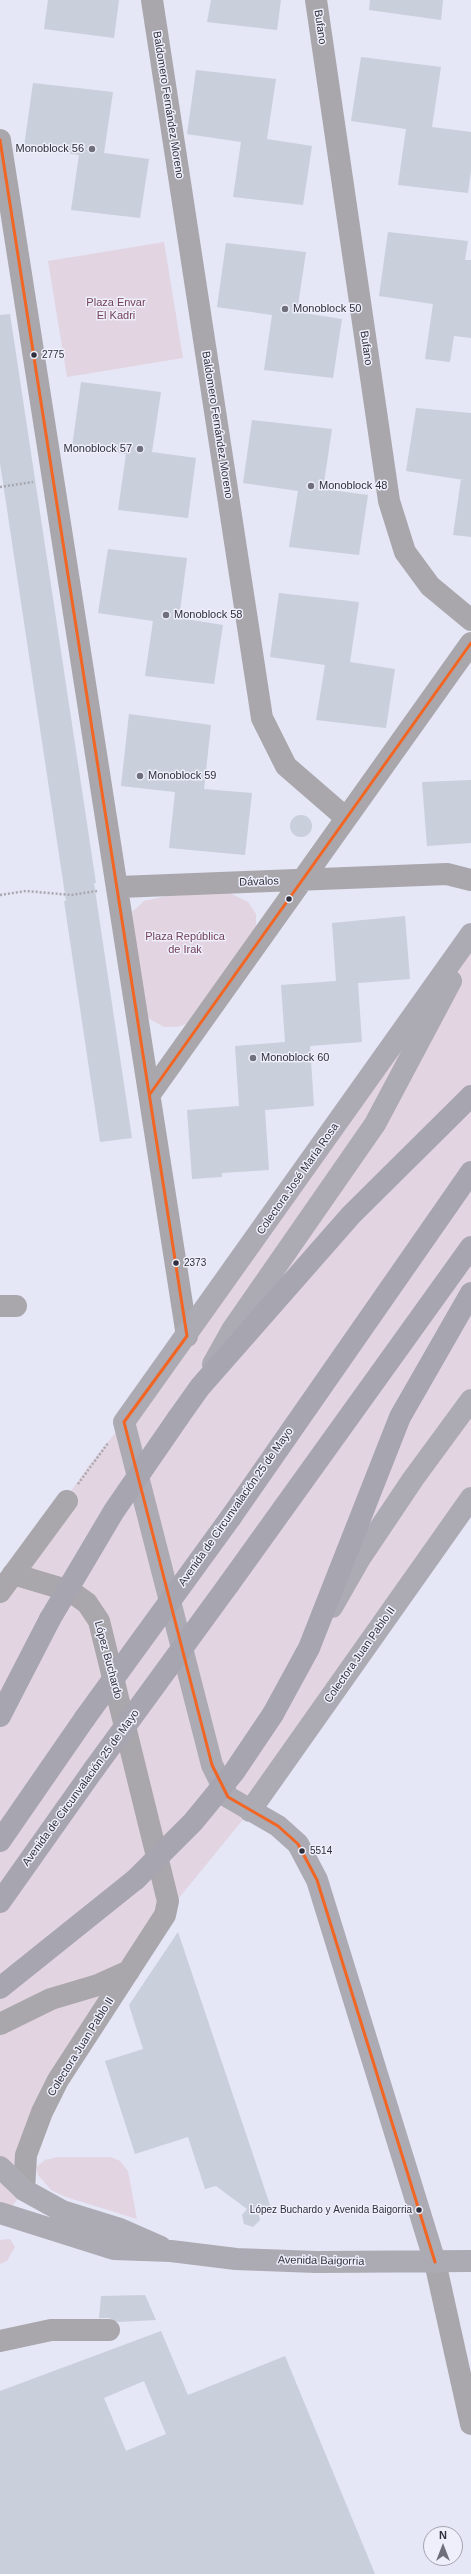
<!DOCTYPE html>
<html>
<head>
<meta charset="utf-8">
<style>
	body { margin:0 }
	#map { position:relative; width:471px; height:2574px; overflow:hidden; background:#e5e6f6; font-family:Arial,sans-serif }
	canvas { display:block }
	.north { position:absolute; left:423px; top:2526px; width:40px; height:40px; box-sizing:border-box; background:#eeeffb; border:1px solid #a2a3ae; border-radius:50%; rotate:0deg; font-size:11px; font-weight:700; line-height:16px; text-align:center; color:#2f303b }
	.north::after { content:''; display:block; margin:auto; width:14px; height:18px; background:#6f707c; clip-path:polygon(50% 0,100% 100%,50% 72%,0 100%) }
</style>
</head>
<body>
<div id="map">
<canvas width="471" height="2574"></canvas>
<div class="north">N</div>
</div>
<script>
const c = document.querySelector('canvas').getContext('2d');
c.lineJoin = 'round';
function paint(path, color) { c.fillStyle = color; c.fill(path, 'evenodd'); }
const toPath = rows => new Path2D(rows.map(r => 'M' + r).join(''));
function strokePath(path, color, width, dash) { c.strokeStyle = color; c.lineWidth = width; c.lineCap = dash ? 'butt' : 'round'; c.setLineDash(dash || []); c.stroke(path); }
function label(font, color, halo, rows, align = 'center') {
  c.font = font + ' Arial,sans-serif'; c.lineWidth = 3; c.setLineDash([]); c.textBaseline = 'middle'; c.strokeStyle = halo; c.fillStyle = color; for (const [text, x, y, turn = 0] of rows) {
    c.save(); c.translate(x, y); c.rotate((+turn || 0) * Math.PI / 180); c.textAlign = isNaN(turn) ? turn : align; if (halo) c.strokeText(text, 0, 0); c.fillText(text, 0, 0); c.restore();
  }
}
paint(toPath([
	[164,242,183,358,67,377,48,261],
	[230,893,248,902,256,914,256,930,186,1024,177,1027,164,1027,153,1021,145,1015,133,934,132,912,144,901,176,894],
	[471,934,471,1498,250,1811,165,1915,58,2080,24,2190,6,2215,0,2217,0,1592,90,1464,124,1422],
	[58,2157,111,2157,120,2161,128,2171,137,2219,66,2197,51,2190,38,2175,36,2167,45,2160],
	[10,2239,15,2247,7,2261,0,2264,0,2240]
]), '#e3d4e2');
paint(toPath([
	[48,0,119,0,114,38,44,29],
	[211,0,281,0,277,30,207,22],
	[370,0,443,0,441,20,369,10],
	[361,57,441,67,432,127,471,132,471,170,468,193,398,185,406,129,351,121],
	[196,70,276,79,267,139,312,146,303,205,233,197,241,142,187,134],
	[33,83,113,92,104,153,149,159,140,218,71,210,79,155,24,147],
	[388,232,468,241,465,260,471,260,471,338,454,336,450,362,425,359,433,304,379,296],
	[226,243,306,252,297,312,342,319,333,378,264,370,272,315,217,307],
	[10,314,96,883,94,883,132,1138,100,1142,64,901,66,901,0,463,0,315],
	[81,382,161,392,152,452,196,458,188,518,118,510,126,454,72,447],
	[416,408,471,413,471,537,453,535,461,479,464,480,406,471],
	[252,420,332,429,323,489,368,495,359,555,289,547,298,491,243,483],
	[108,549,187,558,179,618,223,625,214,684,145,676,153,621,98,613],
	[279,593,359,602,350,662,395,669,386,728,316,720,325,665,270,657],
	[129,714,211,725,204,789,252,793,245,855,169,848,175,792,121,786],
	[471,780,471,843,427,846,422,782],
	'290 826a11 11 0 1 1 22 0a11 11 0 1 1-22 0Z',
	[405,916,410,979,358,983,362,1042,310,1046,314,1106,265,1110,269,1170,222,1173,222,1177,192,1179,187,1110,239,1106,235,1046,285,1042,281,985,336,981,332,923],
	[178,1932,271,2208,258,2211,260,2220,253,2227,244,2224,242,2215,247,2209,216,2186,205,2189,188,2137,135,2154,105,2061,143,2049,129,2005],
	[145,2295,156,2320,118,2322,109,2318,99,2318,101,2296],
	[161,2331,188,2395,285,2356,375,2574,0,2574,0,2391],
	[144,2381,166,2434,126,2451,104,2398]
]), '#c9cfdb');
strokePath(toPath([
	[0,487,33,482],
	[0,895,26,891,71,895,97,891],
	[78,1484,108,1443]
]), '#a9a8af', 2.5, [2, 2]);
strokePath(toPath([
	[152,0,262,718,286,766,346,818],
	[316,0,389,501,405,552,430,586,471,620],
	[0,140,187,1336],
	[119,887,447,874,471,880],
	[150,1094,471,643],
	[0,1306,16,1306],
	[13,1574,70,1591,87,1603,99,1621,168,1901,165,1915,58,2080,42,2112,26,2155,24,2190],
	[0,1592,67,1501],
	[0,2024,51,1999,98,1985,129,1971],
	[435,2262,471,2424],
	[0,2341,51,2330,109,2330]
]), '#a9a7ac', 22);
strokePath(toPath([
	[213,1364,232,1330,375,1124,451,981],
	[332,1607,360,1558,413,1479,471,1400],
	[250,1811,471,1498],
	[0,2167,24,2190,62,2211,120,2229,161,2247],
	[0,2213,114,2249,171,2251,236,2259,316,2262,471,2261],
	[435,2262,317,1880,298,1844,278,1826,228,1797,212,1765,124,1422,471,934]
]), '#acaab3', 22);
strokePath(toPath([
	[178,1418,200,1387,351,1215,471,1096],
	[231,1517,471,1172],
	[229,1584,471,1247],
	[273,1714,309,1648,400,1417,471,1293],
	[0,1716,50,1619],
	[0,1841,85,1718],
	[0,1902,94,1769],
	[0,1988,136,1879]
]), '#a7a5af', 22);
strokePath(toPath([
	[50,1619,114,1511,178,1418],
	[85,1718,231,1517],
	[94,1769,229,1584],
	[136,1879,193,1822,234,1772,273,1714]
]), '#a7a5af', 22);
strokePath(toPath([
	[0,140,187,1336],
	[150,1094,471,643],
	[124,1422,212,1765,228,1797,278,1826,298,1844,317,1880,435,2262],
	[124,1422,187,1336]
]), '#f26522', 3);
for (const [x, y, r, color] of [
	[92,149,4,"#6f707c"],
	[285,309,4,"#6f707c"],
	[34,355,3.5,"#2f303b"],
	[140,449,4,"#6f707c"],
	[311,486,4,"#6f707c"],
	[166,615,4,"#6f707c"],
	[140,776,4,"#6f707c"],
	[289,899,3.5,"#2f303b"],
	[253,1058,4,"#6f707c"],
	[176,1263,3.5,"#2f303b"],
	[302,1851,3.5,"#2f303b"],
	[419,2210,3.5,"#2f303b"]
]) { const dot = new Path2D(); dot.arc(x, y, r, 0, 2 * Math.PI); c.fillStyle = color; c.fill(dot); strokePath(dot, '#eeeffb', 1.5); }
label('10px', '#2f303b', '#eeeffb', [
	["2775",42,355],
	["2373",184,1263],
	["5514",310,1851],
	["López Buchardo y Avenida Baigorria",412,2210,"right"]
], 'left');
label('11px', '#2f303b', '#eeeffb', [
	["Bufano",320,27,82],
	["Baldomero Fernández Moreno",168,105,81],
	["Bufano",366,348,82],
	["Baldomero Fernández Moreno",217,425,81],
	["Dávalos",259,882,-2],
	["Colectora José María Rosa",298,1179,-55],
	["Avenida de Circunvalación 25 de Mayo",236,1507,-55],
	["Colectora Juan Pablo II",360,1655,-55],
	["López Buchardo",108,1660,75],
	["Avenida de Circunvalación 25 de Mayo",81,1788,-54],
	["Colectora Juan Pablo II",81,2047,-58],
	["Avenida Baigorria",321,2261,1]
]);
label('11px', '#2f303b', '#eeeffb', [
	["Monoblock 56",84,149,"right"],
	["Monoblock 50",293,309],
	["Monoblock 57",132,449,"right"],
	["Monoblock 48",319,486],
	["Monoblock 58",174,615],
	["Monoblock 59",148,776],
	["Monoblock 60",261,1058]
], 'left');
label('11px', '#754259', '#eeeffb', [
	["Plaza Envar",116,303],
	["El Kadri",116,316],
	["Plaza República",185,937],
	["de Irak",185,950]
]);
</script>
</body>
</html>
